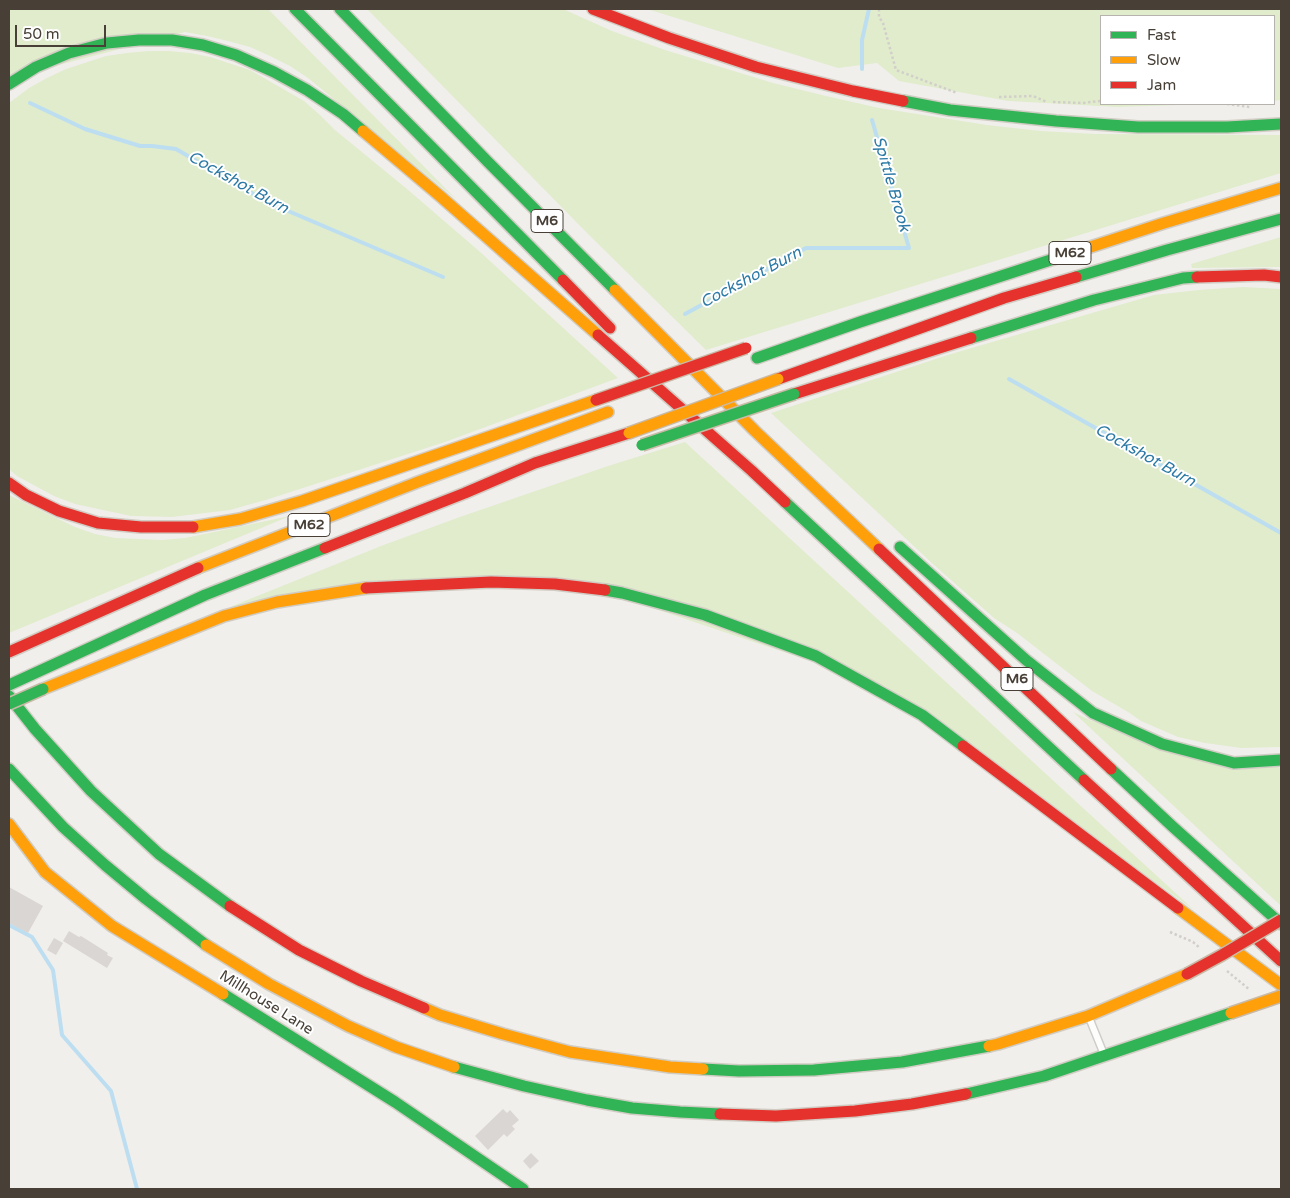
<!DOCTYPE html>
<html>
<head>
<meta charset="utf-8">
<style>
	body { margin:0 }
	#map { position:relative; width:1290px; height:1198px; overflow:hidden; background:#f1efec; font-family:"Varela Round",sans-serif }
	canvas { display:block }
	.frame { position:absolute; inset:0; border:10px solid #484037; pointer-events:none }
	.legend { position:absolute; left:1100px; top:15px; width:175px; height:90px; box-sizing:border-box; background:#fff; border:1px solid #b6b3af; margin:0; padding:6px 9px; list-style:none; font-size:15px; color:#484037 }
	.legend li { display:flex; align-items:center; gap:10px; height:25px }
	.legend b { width:25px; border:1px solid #b6b3af }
	.scale { position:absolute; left:15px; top:25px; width:91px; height:22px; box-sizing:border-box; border:2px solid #484037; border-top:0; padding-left:6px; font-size:15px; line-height:18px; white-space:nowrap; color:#484037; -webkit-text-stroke:4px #fff; paint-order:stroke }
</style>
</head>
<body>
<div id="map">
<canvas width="1290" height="1198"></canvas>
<div class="frame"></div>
<ul class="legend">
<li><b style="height:6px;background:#30b455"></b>Fast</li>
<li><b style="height:6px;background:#ff9f0a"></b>Slow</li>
<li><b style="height:6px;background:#e5322d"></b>Jam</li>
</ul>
<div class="scale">50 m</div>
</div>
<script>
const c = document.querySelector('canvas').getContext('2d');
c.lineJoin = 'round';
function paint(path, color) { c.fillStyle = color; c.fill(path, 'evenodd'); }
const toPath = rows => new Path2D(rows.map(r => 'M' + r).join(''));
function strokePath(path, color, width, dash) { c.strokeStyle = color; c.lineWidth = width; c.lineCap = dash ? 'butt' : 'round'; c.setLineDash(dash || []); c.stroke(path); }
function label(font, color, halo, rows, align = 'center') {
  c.font = font + ' "Varela Round",sans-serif'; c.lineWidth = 4; c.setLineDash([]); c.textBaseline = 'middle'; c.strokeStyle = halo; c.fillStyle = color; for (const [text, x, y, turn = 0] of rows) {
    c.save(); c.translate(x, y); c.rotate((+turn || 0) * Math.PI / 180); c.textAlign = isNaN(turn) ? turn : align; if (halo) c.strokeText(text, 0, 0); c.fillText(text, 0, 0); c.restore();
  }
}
paint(toPath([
	[9,9,268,9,457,200,308,78,290,66,270,56,250,47,228,41,207,36,185,32,9,78],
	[367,9,563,9,612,31,665,50,773,83,826,96,879,108,987,125,1041,131,1096,134,1281,135,1281,173,706,350,588,234],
	[647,9,1281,9,1281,100,1274,101,1274,16,1101,16,1101,104,1210,104,1117,107,1008,101,899,81,877,63,838,68],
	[148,51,169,51,190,53,210,57,250,70,304,101,320,115,335,130,407,189,479,251,618,378,445,442,269,499,230,510,172,517,131,516,75,504,54,496,17,476,9,469,9,103,29,88,47,78,66,69,106,56,127,53],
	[1281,237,1281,267,1192,268,1191,264],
	[1243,287,1281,289,1281,747,1241,748,1205,743,1178,737,1141,721,1128,712,1092,691,1017,633,994,618,934,565,771,413,951,354,1154,295,1198,290],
	[685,442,1194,910,885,686,566,579,230,607,381,546,457,518,608,466],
	[9,495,75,527,95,534,115,538,162,540,185,538,290,516,9,633],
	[1073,712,1092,721,1281,768,1281,906]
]), '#e0eccc');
strokePath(toPath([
	[862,69,862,40,869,9],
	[30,103,85,129,140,146,152,146,176,149,267,202,443,277],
	[685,314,806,248,909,248,872,120],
	[1009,379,1281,533],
	[9,925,32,937,53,970,62,1035,111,1091,137,1189]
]), '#bcdef0', 4);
paint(toPath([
	[9,887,43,906,28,933,9,923],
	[69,931,79,937,81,936,108,953,107,955,113,958,107,968,63,941],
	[54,938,63,943,56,955,47,950],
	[503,1109,507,1113,510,1110,519,1120,512,1126,515,1129,507,1137,504,1134,488,1150,475,1136],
	[531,1153,539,1161,530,1169,523,1161]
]), '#d9d6d3');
const lane = toPath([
	[1090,1020,1103,1052]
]);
const fast = toPath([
	[295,9,563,280],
	[340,9,488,162,615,290],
	[9,84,36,67,69,53,107,43,139,40,172,40,203,45,236,55,274,72,307,90,343,114,363,131],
	[903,101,950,110,1056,121,1138,127,1227,127,1281,124],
	[1076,277,1167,250,1281,219],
	[971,338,1094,300,1183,278,1197,277],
	[757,358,860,322,1069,254],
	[785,502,1084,780],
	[900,547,1026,660,1093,713,1162,744,1234,763,1281,760],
	[605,590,622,593,705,615,816,656,922,715,963,746],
	[9,685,205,595,325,548],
	[9,696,35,729,91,791,159,854,230,906],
	[9,769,63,827,105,865,146,899,206,945],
	[1111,769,1172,826,1281,924],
	[223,994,395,1102,523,1189],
	[454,1067,524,1086,587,1100,632,1108,680,1112,720,1114],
	[703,1069,739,1071,814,1070,902,1062,989,1046],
	[966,1094,1044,1076,1231,1013]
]);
const slow = toPath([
	[363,131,440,196,598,335],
	[1069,254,1164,223,1281,188],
	[615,290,755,431,879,549],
	[193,527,240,519,302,501,596,400],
	[198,568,418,482,608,412],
	[43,689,224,616,277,602,366,588],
	[9,824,45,872,112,926,223,994],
	[1178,908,1281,985],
	[206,945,269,984,348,1026,396,1047,454,1067],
	[424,1008,440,1015,503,1034,570,1052,670,1067,703,1069],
	[989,1046,998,1044,1088,1016,1187,974]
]);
const jam = toPath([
	[593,9,669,38,756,67,853,91,903,101],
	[1197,277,1264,275,1281,277],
	[563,280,610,328],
	[598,335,752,471,785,502],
	[778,379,1004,298,1076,277],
	[794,394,971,338],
	[9,483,26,495,59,511,98,523,141,527,193,527],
	[325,548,465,493,535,463,629,433],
	[879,549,1111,769],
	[366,588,491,582,555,584,605,590],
	[9,652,198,568],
	[963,746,1178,908],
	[1084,780,1281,961],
	[230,906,299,950,361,981,424,1008],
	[720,1114,776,1116,855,1111,912,1104,966,1094]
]);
strokePath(lane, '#cfcdc9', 9);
strokePath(fast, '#d1ccc3', 14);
strokePath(slow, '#d1ccc3', 14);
strokePath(jam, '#d1ccc3', 14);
strokePath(toPath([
	[879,9,879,17,883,23,896,70,957,93],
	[999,97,1033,96,1047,102],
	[1053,102,1082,103,1101,101],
	[1227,104,1250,107],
	[1170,932,1193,942,1200,948],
	[1227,971,1250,990]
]), '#d2cfca', 2.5, [2.5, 2.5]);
strokePath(lane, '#fdfdfc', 6);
strokePath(fast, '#30b455', 11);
strokePath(slow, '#ff9f0a', 11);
strokePath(jam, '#e5322d', 11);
const fastBridge = toPath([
	[642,445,794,394],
	[9,704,43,689]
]);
const slowBridge = toPath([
	[629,433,778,379],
	[1231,1013,1281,996]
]);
const jamBridge = toPath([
	[596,400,746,348],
	[1187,974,1222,955,1281,920]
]);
strokePath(fastBridge, '#c9baa7', 14, []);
strokePath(slowBridge, '#c9baa7', 14, []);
strokePath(jamBridge, '#c9baa7', 14, []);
strokePath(fastBridge, '#30b455', 11);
strokePath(slowBridge, '#ff9f0a', 11);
strokePath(jamBridge, '#e5322d', 11);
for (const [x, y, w] of [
	[547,221,32],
	[1070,253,42],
	[309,525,42],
	[1017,679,32]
]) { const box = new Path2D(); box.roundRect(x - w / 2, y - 11.5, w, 23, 4); c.fillStyle = '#fff'; c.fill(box); strokePath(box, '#484037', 1); }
label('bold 14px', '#484037', null, [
	["M6",547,221],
	["M62",1070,253],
	["M62",309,525],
	["M6",1017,679]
]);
label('15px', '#484037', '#fff', [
	["Millhouse Lane",266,1003,32]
]);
label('italic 16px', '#2c79a5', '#fff', [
	["Cockshot Burn",238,183,29],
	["Spittle Brook",891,184,74],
	["Cockshot Burn",751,278,-28],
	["Cockshot Burn",1145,456,29]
]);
</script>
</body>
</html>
